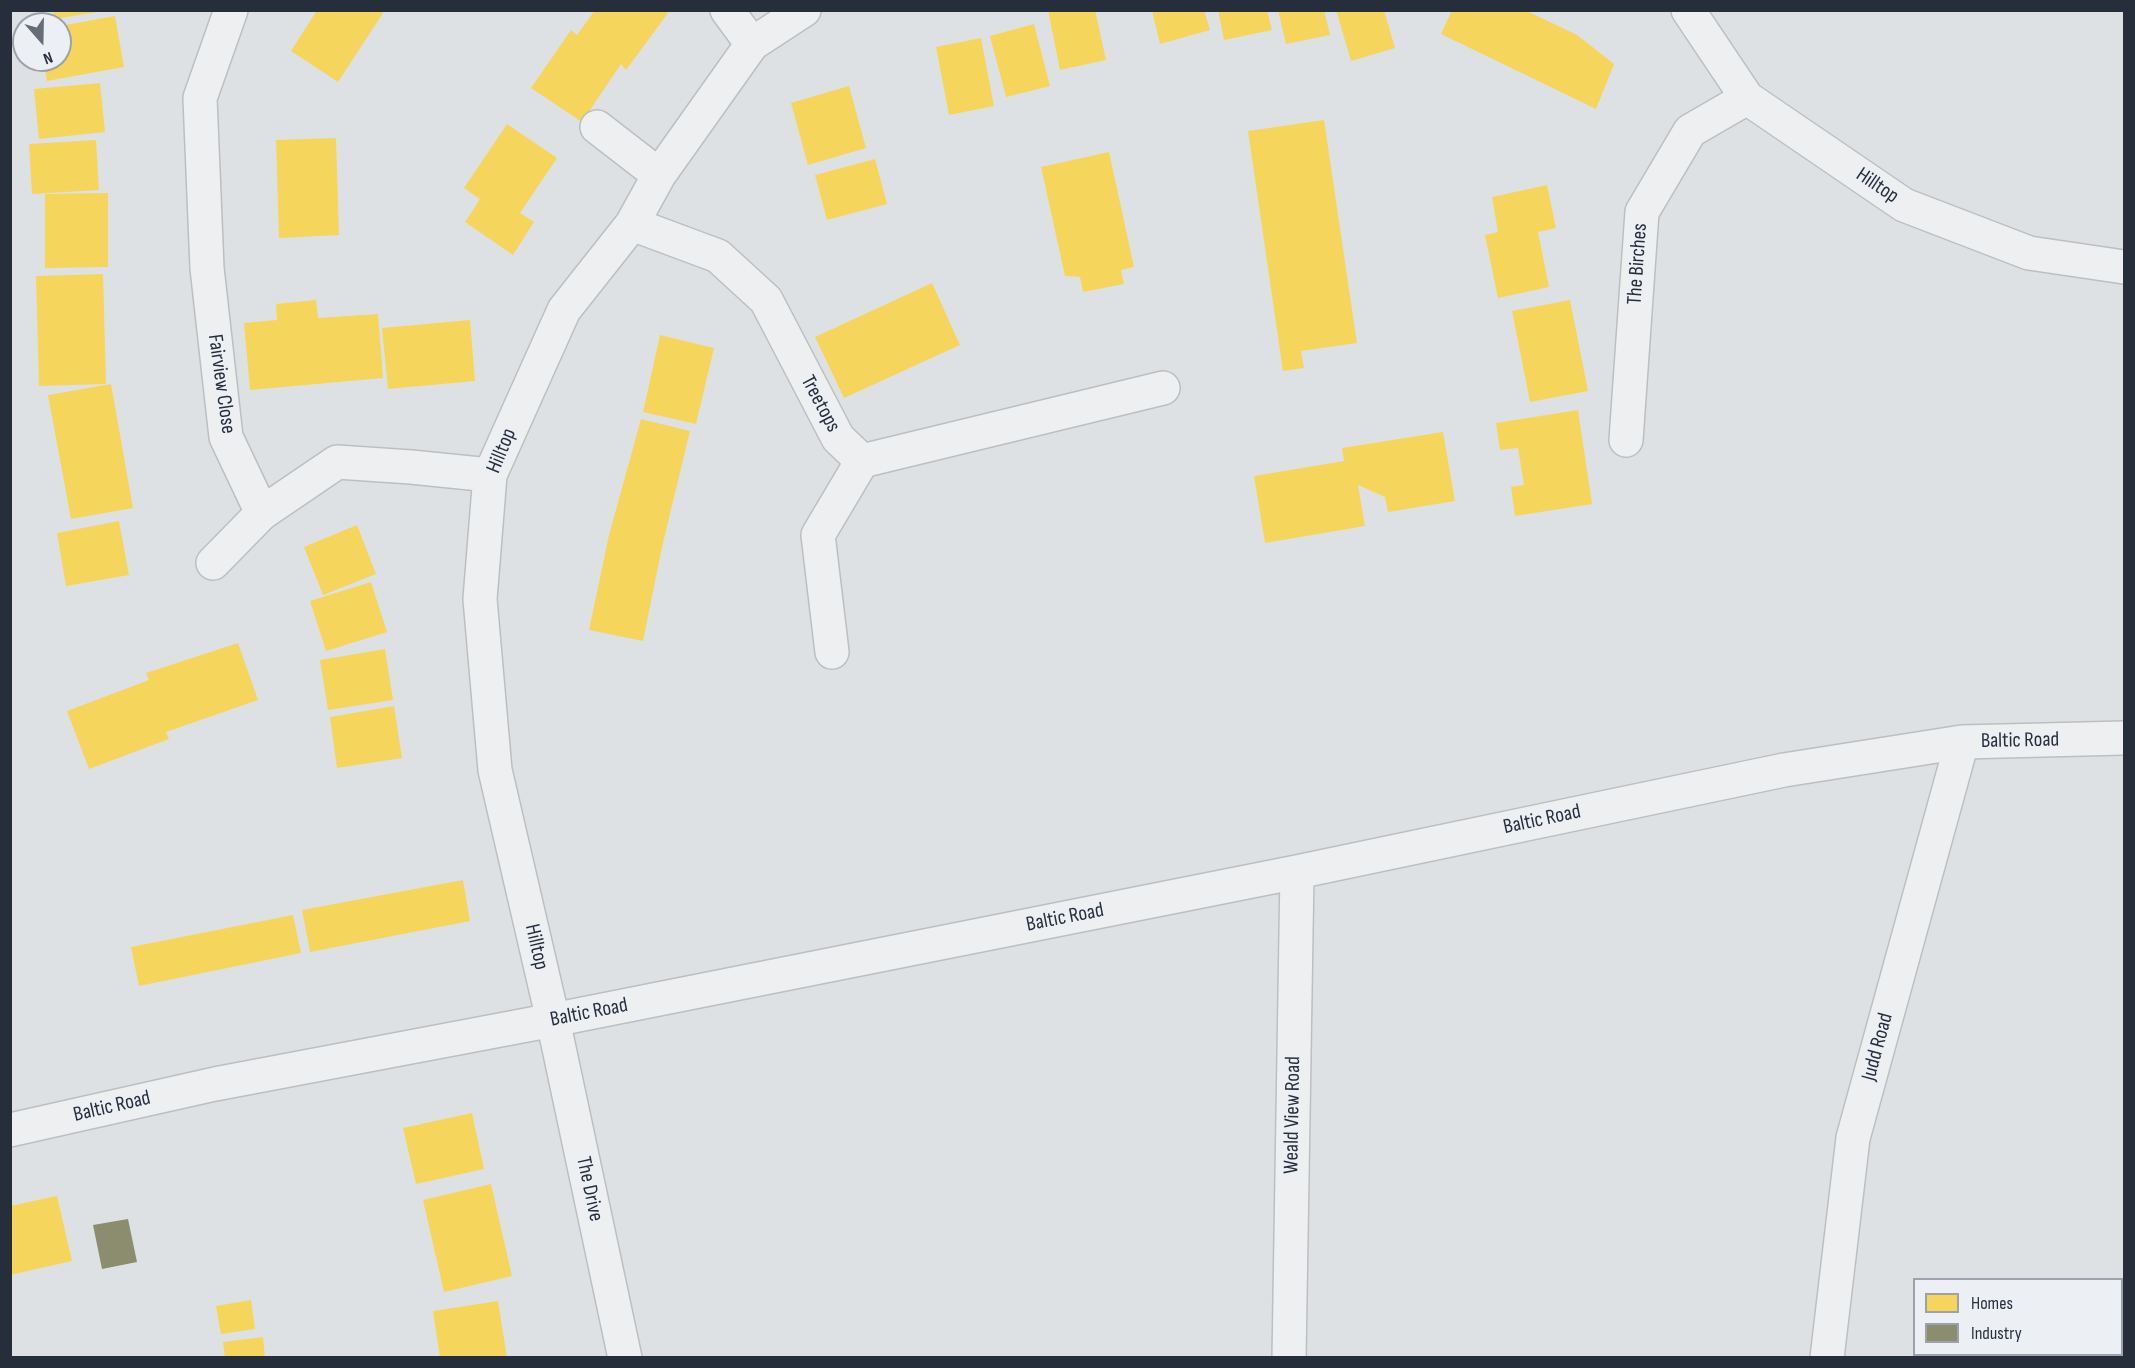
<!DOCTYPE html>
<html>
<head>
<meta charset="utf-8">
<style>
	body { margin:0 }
	#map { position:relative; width:2135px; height:1368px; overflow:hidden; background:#dee1e4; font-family:"Sofia Sans Condensed",sans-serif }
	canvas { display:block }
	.frame { position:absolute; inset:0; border:12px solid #272e3b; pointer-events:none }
	.legend { position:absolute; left:1913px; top:1278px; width:210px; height:78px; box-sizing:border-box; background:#eceff4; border:2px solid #9da2aa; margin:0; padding:8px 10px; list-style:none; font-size:18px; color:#272e3b }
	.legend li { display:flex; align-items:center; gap:12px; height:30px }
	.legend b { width:30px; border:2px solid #9da2aa }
	.north { position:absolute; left:12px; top:12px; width:60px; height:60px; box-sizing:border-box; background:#eceff4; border:2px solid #9da2aa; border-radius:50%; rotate:160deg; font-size:16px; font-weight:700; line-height:24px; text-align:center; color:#272e3b }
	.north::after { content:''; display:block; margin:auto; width:21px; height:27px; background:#676d76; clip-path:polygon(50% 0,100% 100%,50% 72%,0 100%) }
</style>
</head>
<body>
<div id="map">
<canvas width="2135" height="1368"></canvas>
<div class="frame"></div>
<ul class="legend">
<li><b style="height:16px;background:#f6d55c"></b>Homes</li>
<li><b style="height:16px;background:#8c8c6e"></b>Industry</li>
</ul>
<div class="north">N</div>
</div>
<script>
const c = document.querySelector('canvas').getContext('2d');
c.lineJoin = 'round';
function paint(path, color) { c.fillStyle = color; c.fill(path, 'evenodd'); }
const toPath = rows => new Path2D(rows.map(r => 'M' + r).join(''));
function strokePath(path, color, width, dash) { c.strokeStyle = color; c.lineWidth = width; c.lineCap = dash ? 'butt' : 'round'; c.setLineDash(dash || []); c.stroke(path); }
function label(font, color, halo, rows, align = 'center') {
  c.font = font + ' "Sofia Sans Condensed",sans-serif'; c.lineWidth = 6; c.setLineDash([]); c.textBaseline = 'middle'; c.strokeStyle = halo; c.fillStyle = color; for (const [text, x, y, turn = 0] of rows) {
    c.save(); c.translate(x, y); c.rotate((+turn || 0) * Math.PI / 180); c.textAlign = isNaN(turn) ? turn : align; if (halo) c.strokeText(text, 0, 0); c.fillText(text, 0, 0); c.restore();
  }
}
paint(toPath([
	[53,10,98,10,98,12,54,19],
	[317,10,385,10,338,82,291,51],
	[595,10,664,10,668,13,626,70,621,64,582,122,531,88,571,30,577,35],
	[1048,10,1095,10,1106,60,1060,70],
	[1152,10,1204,10,1210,30,1160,44],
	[1218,10,1267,10,1272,30,1224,40],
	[1278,10,1324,10,1330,35,1286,44],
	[1336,10,1384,10,1395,48,1351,61],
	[1452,10,1525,10,1577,35,1614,64,1596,109,1441,34],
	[115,16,124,67,47,81,43,60,60,60,60,26],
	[1034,24,1050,86,1006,97,990,36],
	[981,38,994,106,949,115,936,47],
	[100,83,105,132,39,139,34,89],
	[849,86,866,148,808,165,791,103],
	[1324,120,1357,343,1301,351,1304,368,1283,371,1248,131],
	[507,124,557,158,520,213,534,222,513,255,465,222,480,199,464,188],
	[336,138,339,235,279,238,276,140],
	[96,140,99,190,32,194,29,144],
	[1109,152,1134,267,1121,270,1124,284,1083,292,1080,277,1065,276,1041,167],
	[875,159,887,204,827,220,815,175],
	[1547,185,1556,228,1538,232,1549,287,1498,298,1485,235,1498,232,1492,197],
	[108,193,108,267,45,268,45,194],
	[103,274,106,384,39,386,36,276],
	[932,283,960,345,844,398,815,337],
	[316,300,318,318,378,314,383,378,250,390,244,323,277,320,276,304],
	[1570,300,1588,391,1530,402,1512,311],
	[470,320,475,381,388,389,382,328],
	[660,335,714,348,696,424,643,412],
	[111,384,133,508,71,519,48,395],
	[1578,410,1592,504,1515,516,1511,487,1524,485,1518,448,1500,450,1496,423],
	[641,419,690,431,662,547,643,641,589,630,609,535],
	[1443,432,1455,501,1388,512,1385,497,1358,485,1365,526,1265,543,1254,476,1344,461,1342,448],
	[119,521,129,575,66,586,57,533],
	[357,525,376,574,323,595,304,547],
	[371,582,387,632,326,651,310,601],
	[238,643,258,700,166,732,169,739,89,769,67,711,149,680,146,673],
	[385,649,393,700,328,710,320,660],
	[394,706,402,758,337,768,330,717],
	[463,880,470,921,310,952,302,910],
	[293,915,301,953,139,986,131,947],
	[472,1113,484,1169,416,1184,403,1128],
	[491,1184,512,1276,444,1292,423,1200],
	[57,1196,72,1261,10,1275,10,1206],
	[251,1300,255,1329,221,1334,216,1306],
	[498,1301,507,1358,440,1358,433,1311],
	[263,1337,265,1358,225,1358,223,1342]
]), '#f6d55c');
paint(toPath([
	[128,1219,137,1262,102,1269,93,1225]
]), '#8c8c6e');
const minor = toPath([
	[231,10,200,98,207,268,226,437,262,513,337,462,411,467,490,475],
	[727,10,752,44],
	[1688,10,1747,98,1904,205,2029,253,2124,267],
	[597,127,659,175],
	[632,224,718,256,766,300,838,438,862,461,1163,388],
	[1626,440,1642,212,1690,131,1747,98],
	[213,563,262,513],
	[832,652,818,535,862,461],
	[10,1130,215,1084,553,1020,1297,872,1784,770,1962,742,2124,738],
	[625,1358,553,1020,495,770,480,599,490,475,564,310,632,224,659,175,752,44,804,10],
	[1289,1358,1297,872],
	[1827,1358,1853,1138,1962,742]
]);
strokePath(minor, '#bcbfc2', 36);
strokePath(minor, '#eeeff0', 33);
label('21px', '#272e3b', '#eceff4', [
	["Hilltop",1877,186,34],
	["The Birches",1638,264,-86],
	["Fairview Close",221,384,82],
	["Treetops",820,404,62],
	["Hilltop",502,451,-68],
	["Baltic Road",2020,741,-1],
	["Baltic Road",1542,820,-12],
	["Baltic Road",1065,918,-11],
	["Hilltop",536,947,77],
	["Baltic Road",589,1013,-11],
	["Judd Road",1878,1047,-75],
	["Baltic Road",112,1107,-13],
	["Weald View Road",1293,1115,-89],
	["The Drive",589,1189,78]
]);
</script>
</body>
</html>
